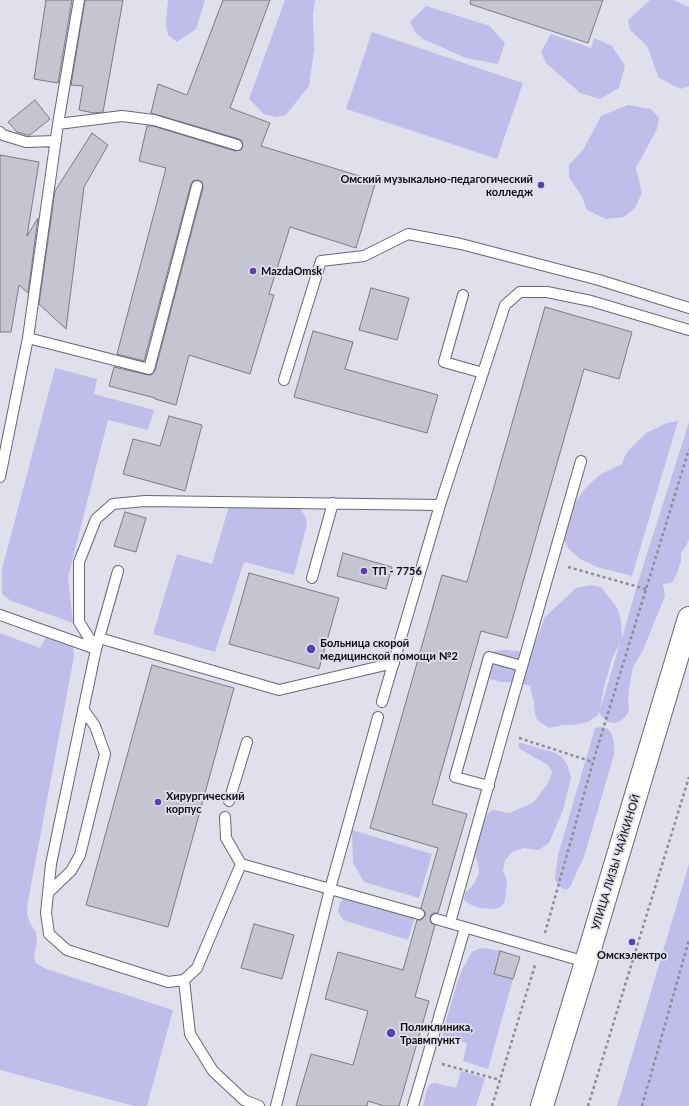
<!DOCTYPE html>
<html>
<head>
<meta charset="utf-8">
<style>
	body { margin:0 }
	canvas { display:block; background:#e0e0ed }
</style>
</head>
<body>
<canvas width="689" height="1106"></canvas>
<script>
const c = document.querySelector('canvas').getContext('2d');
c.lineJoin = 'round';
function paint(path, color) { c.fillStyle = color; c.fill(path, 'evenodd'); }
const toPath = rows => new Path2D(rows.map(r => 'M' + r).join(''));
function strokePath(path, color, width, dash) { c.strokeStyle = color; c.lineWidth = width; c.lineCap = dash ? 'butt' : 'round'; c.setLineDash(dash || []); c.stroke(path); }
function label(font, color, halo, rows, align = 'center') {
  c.font = font + ' Lato,sans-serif'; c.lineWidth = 3.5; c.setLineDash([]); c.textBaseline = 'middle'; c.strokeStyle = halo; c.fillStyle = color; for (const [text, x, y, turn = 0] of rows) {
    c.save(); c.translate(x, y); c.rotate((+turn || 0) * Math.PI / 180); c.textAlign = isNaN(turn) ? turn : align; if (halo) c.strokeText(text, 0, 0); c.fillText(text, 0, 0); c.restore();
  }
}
paint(toPath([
	[168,0,205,0,196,29,177,42,168,35,166,25],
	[285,0,315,0,313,15,314,50,309,86,286,115,275,117,264,114,249,99],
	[650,0,674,0,689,7,689,86,680,89,659,78,647,46,630,30,628,20],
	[426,6,490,26,505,43,498,64,466,58,423,39,415,32,410,22],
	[372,32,523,83,497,159,346,109],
	[551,34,591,48,594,38,612,46,625,66,619,88,600,99,580,93,546,63,541,52],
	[628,105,651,109,659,118,657,129,636,168,642,193,635,208,624,217,606,219,587,210,582,197,569,177,569,165,583,150,601,116],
	[55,368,97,379,94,394,154,410,148,430,108,420,68,577,73,623,11,601,2,594,2,569],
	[678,421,632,576,597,567,580,559,568,548,564,539,572,507,584,490,594,480,601,474,622,464,624,458,628,451,646,433,667,423],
	[689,422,689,540,681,554,681,561,677,573,672,583,663,584,665,596,643,650,633,667,629,689,628,701,629,707,628,713,622,720,615,723,607,722,602,717,599,712,598,715,588,722,574,725,563,725,549,728,537,720,535,713,534,703,530,686,512,682,501,682,488,678,485,672,489,657,494,651,506,650,527,652,534,645,545,617,576,588,591,585,601,587,618,609,621,622,622,638,638,582],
	[620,643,600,710,604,687,612,659],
	[229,506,298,507,301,510,306,518,307,524,294,575,244,562,215,652,153,634,177,554,212,564],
	[0,633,40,648,47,635,70,644,73,647,74,655,73,662,28,901,27,914,30,923,36,932,37,941,34,956,36,963,46,969,173,1010,147,1106,134,1106,0,1070],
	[601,727,607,728,612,734,614,744,614,755,584,857,577,871,571,886,566,890,558,886,555,879,558,855,595,728],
	[521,743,556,753,562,757,567,764,571,777,570,782,563,810,549,843,539,850,524,848,512,852,505,860,503,870,507,881,505,901,501,907,494,909,480,908,469,904,464,900,465,893,474,884,479,873,478,864,476,859,474,848,482,825,488,813,493,810,510,813,534,802,548,783,552,772,548,765,520,749,518,744],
	[352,830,432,854,419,898,364,882,353,863],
	[689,864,689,1106,617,1106],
	[344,898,415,917,408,940,343,920,338,912,340,902],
	[481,948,490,949,500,951,494,974,513,979,488,1069,463,1061,467,1043,443,1036,443,1032,458,980,463,968,472,952],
	[461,1071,485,1078,476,1106,423,1106,427,1089,430,1084,435,1083,456,1088]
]), '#c1bdea');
const building = toPath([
	[46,0,72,0,58,83,34,79,46,0],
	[85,0,123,0,103,112,94,113,79,110,83,86,71,85,85,0],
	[223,0,270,0,230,108,270,123,261,146,376,181,356,248,290,227,269,294,274,295,250,374,189,355,176,405,155,399,155,398,109,386,114,367,148,375,151,375,155,371,203,188,202,182,198,180,193,181,191,184,144,361,117,354,166,168,139,161,147,126,153,126,235,151,241,150,243,146,242,141,239,139,151,113,158,84,187,95,223,0],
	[471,0,603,0,588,43,470,4,471,0],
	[35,100,50,119,30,135,27,135,17,132,8,122,35,100],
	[92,133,108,145,84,187,66,329,39,304,55,191,92,133],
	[0,155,39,162,27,236,38,218,28,293,19,285,11,332,0,332,0,155],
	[371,288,409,298,397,340,359,330,371,288],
	[545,307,632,332,619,379,584,369,507,638,481,631,432,804,467,814,438,913,434,913,431,915,430,918,431,923,435,925,415,997,429,1001,399,1106,384,1106,368,1101,367,1106,296,1106,311,1054,353,1065,368,1011,325,999,338,952,403,970,417,920,421,920,425,916,425,912,421,908,438,848,370,828,442,575,467,582,545,307],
	[313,331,353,342,345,369,438,395,427,433,294,397,313,331],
	[169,416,202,425,185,491,123,474,133,439,160,446,169,416],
	[125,512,146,518,136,552,114,546,125,512],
	[343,553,392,567,386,589,337,576,343,553],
	[249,573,339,598,319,669,229,644,249,573],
	[152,665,234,688,168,927,86,905,152,665],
	[254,924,294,935,282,979,241,968,254,924],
	[500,951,520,957,513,979,494,974,500,951]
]);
paint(building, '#c5c5d1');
strokePath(building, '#7b7a86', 1);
const lane = toPath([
	[58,124,122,116,154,120,237,145],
	[0,132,3,135,26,142,56,141],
	[463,295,444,362,483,373],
	[28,338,149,369,197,186],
	[284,380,321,261,364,256,408,234,461,244,599,280,689,308],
	[0,477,28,338,58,124,79,0],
	[118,571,96,649,51,864,46,913,49,934,67,950,168,982,184,980,197,968,241,864,226,838,225,817],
	[312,578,333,503],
	[0,615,96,649],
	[99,638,279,690,394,663],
	[96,649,79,622,79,562,96,519,113,504,145,501,440,505],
	[382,702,440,505,505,305,520,292,547,292,591,301,689,330],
	[489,786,455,777,489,657,522,666],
	[229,801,247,742],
	[241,864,419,914],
	[48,893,71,871,80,855,105,754,95,726,83,709],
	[436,919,586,962],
	[450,923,503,733,581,461],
	[184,980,190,1034,213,1071,244,1100,259,1106],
	[276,1106,330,889,378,717],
	[413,1106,465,928]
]);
const primary = toPath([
	[542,1106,586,962,689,618]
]);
strokePath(lane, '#686873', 12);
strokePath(primary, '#686873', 24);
strokePath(toPath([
	[568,567,646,589],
	[519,738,593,762],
	[545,933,593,762,689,449],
	[442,1064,500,1080],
	[492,1106,535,965],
	[588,1106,689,777],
	[642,1106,689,940]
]), '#8c8c95', 2.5, [3, 3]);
strokePath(lane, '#fff', 10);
strokePath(primary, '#fff', 22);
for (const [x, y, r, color] of [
	[541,185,4,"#5b3eb6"],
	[253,271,4,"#5b3eb6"],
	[364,571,4,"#5b3eb6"],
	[311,649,5,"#5b3eb6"],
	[158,802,4,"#5b3eb6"],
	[632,942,4,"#5b3eb6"],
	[391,1033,5,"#5b3eb6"]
]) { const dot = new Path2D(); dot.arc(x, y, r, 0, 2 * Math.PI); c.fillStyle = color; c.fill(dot); strokePath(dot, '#e0e0ed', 1.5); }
label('bold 11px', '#0c0c10', '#e0e0ed', [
	["Омский музыкально-педагогический",533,179,"right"],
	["колледж",533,192,"right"],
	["MazdaOmsk",261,271],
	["ТП - 7756",372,571],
	["Больница скорой",320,643],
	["медицинской помощи №2",320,656],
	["Хирургический",166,796],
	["корпус",166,809],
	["Омскэлектро",632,955,"center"],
	["Поликлиника,",400,1027],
	["Травмпункт",400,1040]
], 'left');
label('11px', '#0c0c10', '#e0e0ed', [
	["УЛИЦА ЛИЗЫ ЧАЙКИНОЙ",616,862,-73]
]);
</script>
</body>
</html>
